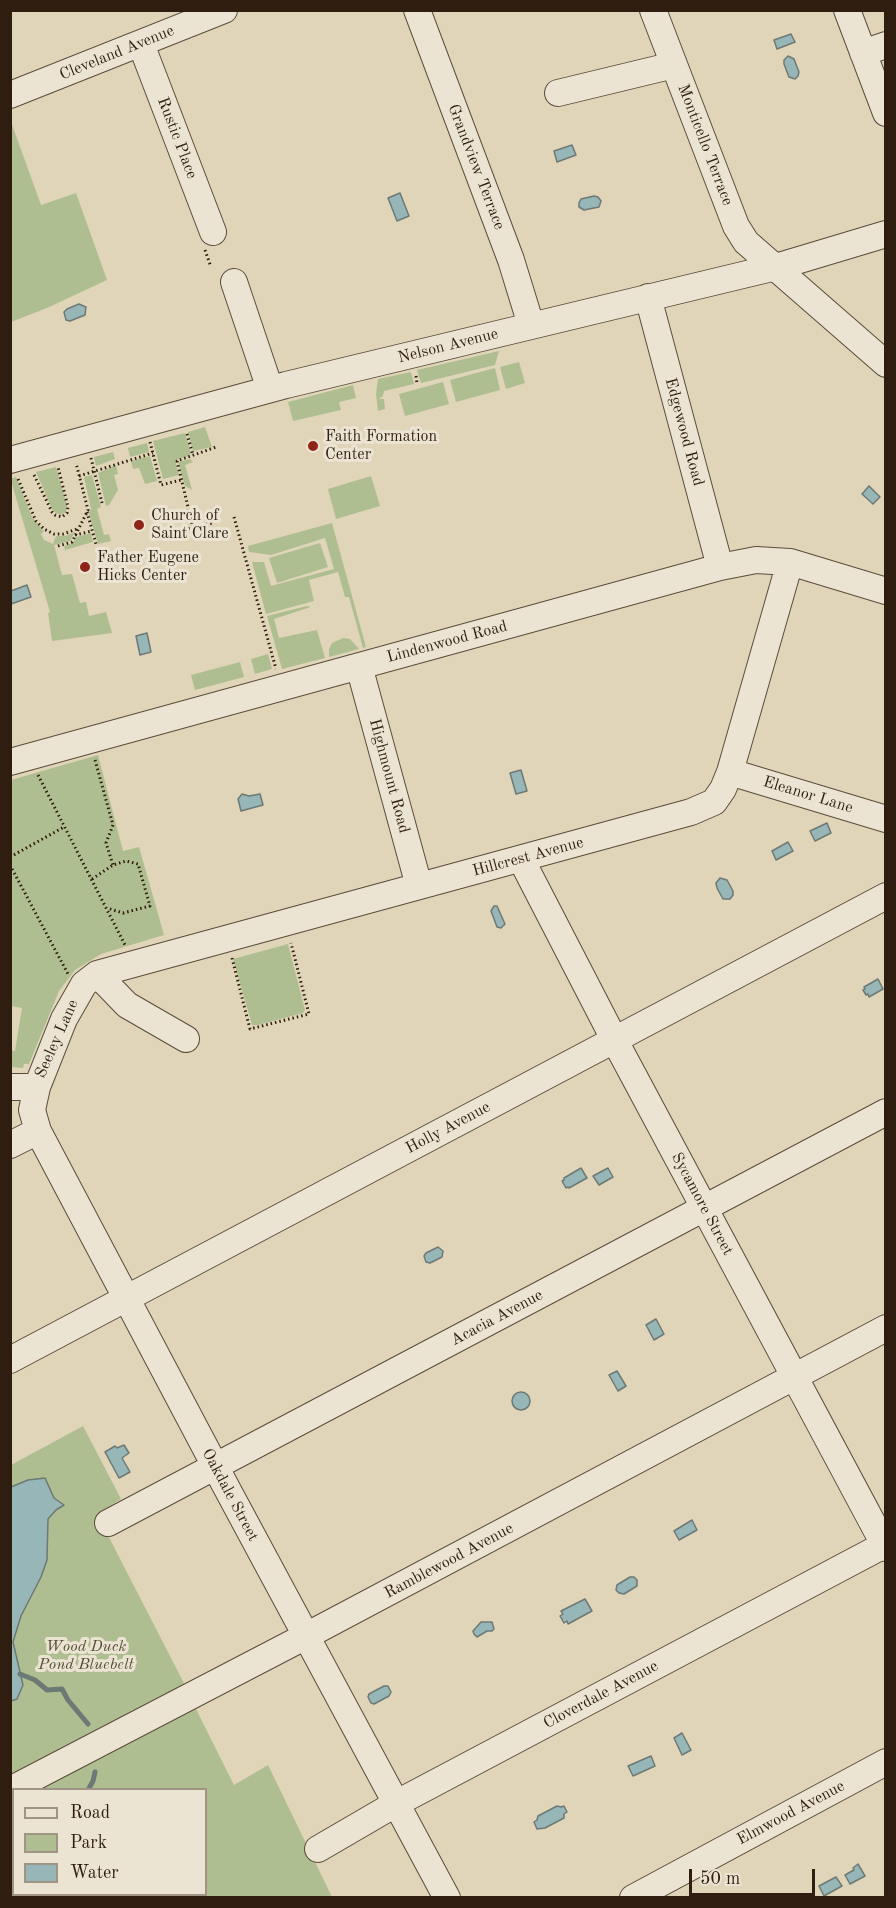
<!DOCTYPE html>
<html>
<head>
<meta charset="utf-8">
<style>
	body { margin:0 }
	#map { position:relative; width:896px; height:1908px; overflow:hidden; background:#e0d5b9; font-family:"Old Standard TT",serif }
	canvas { display:block }
	.frame { position:absolute; inset:0; border:12px solid #2f1e0f; pointer-events:none }
	.legend { position:absolute; left:12px; top:1788px; width:195px; height:108px; box-sizing:border-box; background:#ebe4d2; border:2px solid #a09584; margin:0; padding:8px 10px; list-style:none; font-size:18px; color:#2f1e0f }
	.legend li { display:flex; align-items:center; gap:12px; height:30px }
	.legend b { width:30px; border:2px solid #a09584 }
	.scale { position:absolute; left:689px; top:1869px; width:126px; height:27px; box-sizing:border-box; border:3px solid #2f1e0f; border-top:0; padding-left:8px; font-size:18px; line-height:21px; white-space:nowrap; color:#2f1e0f; -webkit-text-stroke:4px #ebe4d2; paint-order:stroke }
</style>
</head>
<body>
<div id="map">
<canvas width="896" height="1908"></canvas>
<div class="frame"></div>
<ul class="legend">
<li><b style="height:8px;background:#ebe4d2"></b>Road</li>
<li><b style="height:16px;background:#afbe91"></b>Park</li>
<li><b style="height:16px;background:#97b6b8"></b>Water</li>
</ul>
<div class="scale">50 m</div>
</div>
<script>
const c = document.querySelector('canvas').getContext('2d');
c.lineJoin = 'round';
function paint(path, color) { c.fillStyle = color; c.fill(path, 'evenodd'); }
const toPath = rows => new Path2D(rows.map(r => 'M' + r).join(''));
function strokePath(path, color, width, dash) { c.strokeStyle = color; c.lineWidth = width; c.lineCap = dash ? 'butt' : 'round'; c.setLineDash(dash || []); c.stroke(path); }
function label(font, color, halo, rows, align = 'center') {
  c.font = font + ' "Old Standard TT",serif'; c.lineWidth = 6; c.setLineDash([]); c.textBaseline = 'middle'; c.strokeStyle = halo; c.fillStyle = color; for (const [text, x, y, turn = 0] of rows) {
    c.save(); c.translate(x, y); c.rotate((+turn || 0) * Math.PI / 180); c.textAlign = isNaN(turn) ? turn : align; if (halo) c.strokeText(text, 0, 0); c.fillText(text, 0, 0); c.restore();
  }
}
paint(toPath([
	[10,119,41,205,76,193,107,280,47,308,11,322],
	[499,351,495,365,421,383,417,370],
	[519,362,525,383,506,389,500,367],
	[495,368,500,390,456,402,450,380],
	[411,372,414,384,384,391,383,396,379,399,384,399,385,409,378,411,376,394,378,379],
	[443,382,449,404,405,416,399,394],
	[353,385,356,398,339,402,341,410,293,421,288,402],
	[205,427,212,447,193,451,188,432],
	[185,433,191,453,189,456,175,460,179,475,163,479,153,441],
	[147,443,149,452,130,457,128,448],
	[113,452,115,459,96,466,94,457],
	[150,456,157,481,145,484,139,468,133,469,131,461],
	[190,459,193,462,185,465,192,490,185,486,178,462],
	[116,465,118,474,114,475,118,490,109,505,106,506,98,473],
	[56,467,67,506,66,512,60,515,53,511,36,472],
	[92,475,101,507,97,509,104,535,109,534,111,541,98,544,89,514,91,509,84,477],
	[371,476,380,506,336,519,328,489],
	[16,477,32,517,44,531,41,534,44,540,53,544,56,536,65,536,75,532,70,541,54,545,62,575,72,574,80,603,86,602,89,616,106,612,112,633,52,641,48,613,50,612,11,481,11,479],
	[332,523,366,647,363,648,349,597,345,597,338,572,309,580,314,601,266,614,252,562,264,562,271,586,334,569,325,538,271,555,249,552,248,546],
	[91,533,93,542,65,550,64,546,73,543,76,537],
	[320,543,328,567,277,583,269,558],
	[307,606,311,607,274,619,279,638,317,630,325,658,282,669,267,616],
	[343,638,350,639,359,649,329,657,329,649,332,643],
	[268,654,272,669,255,674,251,659],
	[240,662,244,677,195,690,191,675],
	[98,755,123,851,139,847,164,935,101,954,75,970,59,991,29,1064,24,1064,23,1068,11,1067,11,1050,15,1051,22,1008,11,1006,11,780],
	[288,944,305,1010,303,1013,258,1025,252,1025,233,959],
	[83,1426,121,1499,97,1514,188,1691,11,1776,11,1465],
	[195,1707,234,1785,268,1765,332,1897,25,1898,31,1894,206,1894,206,1790,38,1789]
]), '#afbe91');
const water = toPath([
	[791,34,795,42,777,49,774,40,791,34],
	[788,56,794,59,799,72,798,76,795,79,789,77,784,64,784,60,788,56],
	[572,145,576,155,557,162,554,151,572,145],
	[400,193,409,216,397,221,388,198,400,193],
	[594,196,598,197,601,201,599,207,584,210,579,207,579,203,581,199,594,196],
	[79,304,86,307,85,315,70,321,66,320,64,312,67,309,79,304],
	[869,486,880,497,873,504,862,494,869,486],
	[27,585,31,597,11,604,11,591,27,585],
	[147,633,151,652,140,655,136,636,147,633],
	[521,770,527,791,516,794,510,773,521,770],
	[242,794,249,796,260,794,263,805,241,811,238,799,242,794],
	[827,823,831,833,815,841,810,831,827,823],
	[788,842,793,851,776,860,772,851,788,842],
	[720,878,727,880,733,891,733,895,730,899,723,899,717,888,716,883,720,878],
	[494,906,497,906,505,924,501,928,497,927,491,911,494,906],
	[878,979,883,989,869,997,868,994,866,995,863,990,865,989,864,987,878,979],
	[581,1168,587,1178,569,1188,568,1187,566,1188,562,1181,564,1180,564,1178,581,1168],
	[608,1168,613,1177,599,1185,593,1176,608,1168],
	[438,1247,443,1251,442,1257,430,1263,426,1262,424,1256,426,1253,438,1247],
	[656,1319,664,1334,654,1340,646,1325,656,1319],
	[617,1371,626,1386,618,1391,609,1375,617,1371],
	'512 1401a9 9 0 1 1 18 0a9 9 0 1 1-18 0Z',
	[124,1445,129,1453,122,1458,130,1472,119,1478,105,1452,115,1446,117,1448,124,1445],
	[45,1478,54,1498,64,1505,56,1510,48,1519,47,1560,41,1577,21,1616,13,1642,23,1685,17,1699,11,1701,11,1487,28,1480,45,1478],
	[692,1520,697,1530,679,1540,674,1531,692,1520],
	[630,1577,634,1577,637,1580,637,1586,624,1594,619,1593,616,1590,617,1585,630,1577],
	[585,1599,592,1611,568,1624,567,1621,564,1623,560,1616,563,1614,561,1611,585,1599],
	[481,1622,492,1622,494,1629,492,1631,487,1631,477,1637,474,1634,473,1631,481,1622],
	[384,1686,388,1686,391,1692,389,1696,374,1704,371,1703,368,1697,369,1694,384,1686],
	[682,1733,691,1750,682,1755,674,1738,682,1733],
	[651,1756,655,1766,633,1776,628,1766,651,1756],
	[557,1806,561,1807,564,1806,567,1812,564,1814,564,1818,545,1828,537,1829,534,1822,537,1820,538,1816,557,1806],
	[858,1864,865,1876,850,1884,845,1875,854,1870,853,1868,858,1864],
	[836,1877,842,1886,824,1896,819,1886,836,1877]
]);
paint(water, '#97b6b8');
strokePath(water, '#6d7974', 1.5);
strokePath(toPath([
	[20,1674,35,1680,47,1690,62,1689,68,1700,88,1724],
	[88,1790,93,1781,95,1772],
	[104,1894,106,1898]
]), '#6d7974', 5);
const minor = toPath([
	[417,10,511,260,531,325],
	[653,10,736,226,746,242,886,364],
	[847,10,886,113],
	[141,44,213,232],
	[863,53,886,45],
	[558,93,674,65],
	[10,95,224,10],
	[234,282,270,389],
	[648,297,720,567],
	[10,460,286,385,776,267,886,234],
	[359,666,419,886],
	[10,762,720,567,756,560,790,562,886,591],
	[730,772,886,819],
	[521,859,614,1039,886,1548],
	[97,974,127,1005,186,1039],
	[10,1087,37,1087],
	[10,1145,38,1131],
	[10,1360,886,896],
	[108,1523,886,1112],
	[10,1790,306,1636,886,1328],
	[318,1849,397,1803,886,1544],
	[447,1898,224,1483,38,1131,32,1110,37,1087,64,1019,84,984,97,974,691,812,714,802,723,789,730,772,790,562],
	[633,1898,886,1762]
]);
strokePath(minor, '#5b4c3a', 28);
strokePath(toPath([
	[205,250,211,267],
	[416,376,417,383],
	[187,434,193,455],
	[150,442,161,485,181,480],
	[91,458,102,503],
	[34,475,52,512,55,515,62,517,67,513,68,507,58,467],
	[79,476,153,453],
	[18,479,36,521,44,529,54,534,63,534,77,529],
	[87,512,96,544],
	[234,517,276,669],
	[193,528,177,461,216,447],
	[184,530,212,523],
	[75,535,92,531],
	[58,546,72,542,88,510,76,463],
	[95,760,113,825,106,843,113,865],
	[38,775,125,945],
	[10,857,64,827],
	[10,865,68,974],
	[92,879,113,865,126,861,138,864,150,906,123,913,107,908],
	[232,958,250,1029,309,1014,291,943]
]), '#2f1e0f', 3, [1.5, 3]);
strokePath(minor, '#ebe4d2', 26);
for (const [x, y, r, color] of [
	[313,446,6,"#8f2418"],
	[139,525,6,"#8f2418"],
	[85,567,6,"#8f2418"]
]) { const dot = new Path2D(); dot.arc(x, y, r, 0, 2 * Math.PI); c.fillStyle = color; c.fill(dot); strokePath(dot, '#ebe4d2', 2); }
label('16px', '#2f1e0f', '#ebe4d2', [
	["Cleveland Avenue",117,53,-22],
	["Rustic Place",177,138,69],
	["Monticello Terrace",705,145,69],
	["Grandview Terrace",476,167,69],
	["Nelson Avenue",448,346,-14],
	["Edgewood Road",684,432,75],
	["Lindenwood Road",447,642,-15],
	["Highmount Road",389,776,75],
	["Eleanor Lane",808,795,17],
	["Hillcrest Avenue",528,857,-15],
	["Seeley Lane",57,1039,-66],
	["Holly Avenue",448,1128,-28],
	["Sycamore Street",702,1204,62],
	["Acacia Avenue",497,1318,-28],
	["Oakdale Street",230,1495,62],
	["Ramblewood Avenue",449,1561,-28],
	["Cloverdale Avenue",601,1695,-28],
	["Elmwood Avenue",791,1813,-28]
]);
label('16px', '#2f1e0f', '#ebe4d2', [
	["Faith Formation",325,437],
	["Center",325,455],
	["Church of",151,516],
	["Saint Clare",151,534],
	["Father Eugene",97,558],
	["Hicks Center",97,576]
], 'left');
label('italic 16px', '#554e36', '#ebe4d2', [
	["Wood Duck",86,1647],
	["Pond Bluebelt",86,1665]
]);
</script>
</body>
</html>
